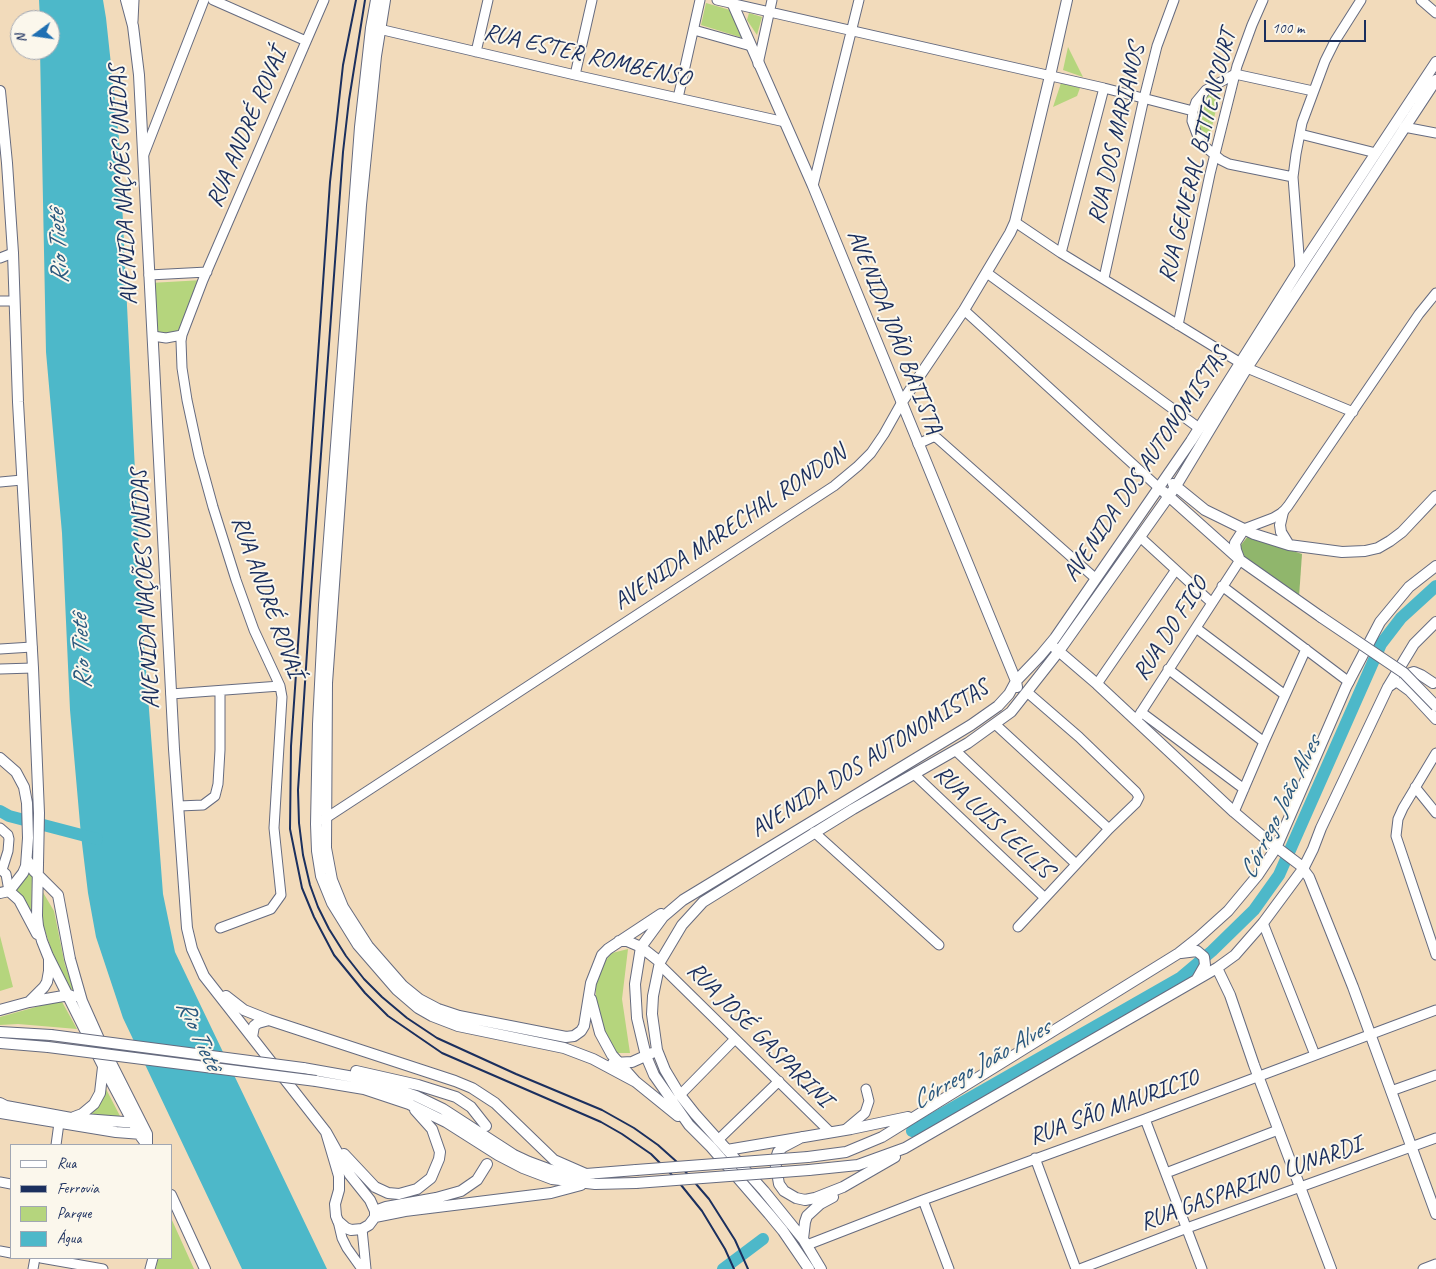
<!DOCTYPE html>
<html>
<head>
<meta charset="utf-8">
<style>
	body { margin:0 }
	#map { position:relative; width:1436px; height:1269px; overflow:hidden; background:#f2dbbb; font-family:Caveat,sans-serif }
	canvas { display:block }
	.legend { position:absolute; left:10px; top:1144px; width:162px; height:115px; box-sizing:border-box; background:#fbf7ec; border:1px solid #a1a7b3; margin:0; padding:6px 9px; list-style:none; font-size:15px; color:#1b2f5e }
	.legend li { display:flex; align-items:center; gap:10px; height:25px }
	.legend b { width:25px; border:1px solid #a1a7b3 }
	.north { position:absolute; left:10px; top:10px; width:50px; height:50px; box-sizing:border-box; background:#fbf7ec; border:1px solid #a1a7b3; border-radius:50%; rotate:256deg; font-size:14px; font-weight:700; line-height:20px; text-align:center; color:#1b2f5e }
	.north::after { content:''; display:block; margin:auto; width:18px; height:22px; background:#1f6fb2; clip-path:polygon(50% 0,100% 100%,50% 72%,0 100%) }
	.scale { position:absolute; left:1264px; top:20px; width:102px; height:22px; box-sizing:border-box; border:2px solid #1b2f5e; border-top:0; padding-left:6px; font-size:15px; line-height:18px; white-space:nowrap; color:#1b2f5e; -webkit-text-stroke:4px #fbf7ec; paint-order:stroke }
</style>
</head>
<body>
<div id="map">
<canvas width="1436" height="1269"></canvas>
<ul class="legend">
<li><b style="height:6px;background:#fff"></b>Rua</li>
<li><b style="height:6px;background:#1b2f5e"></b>Ferrovia</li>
<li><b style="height:14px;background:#b5d57d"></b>Parque</li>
<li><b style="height:14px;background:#4db8c9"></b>Água</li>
</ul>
<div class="north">N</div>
<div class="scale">100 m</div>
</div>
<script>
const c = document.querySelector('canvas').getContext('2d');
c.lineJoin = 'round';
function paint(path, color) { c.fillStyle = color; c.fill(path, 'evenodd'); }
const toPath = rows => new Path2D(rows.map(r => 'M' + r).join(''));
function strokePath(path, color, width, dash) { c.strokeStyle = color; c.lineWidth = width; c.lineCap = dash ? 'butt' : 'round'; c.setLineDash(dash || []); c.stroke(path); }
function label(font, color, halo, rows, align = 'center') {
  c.font = font + ' Caveat,sans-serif'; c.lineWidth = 4; c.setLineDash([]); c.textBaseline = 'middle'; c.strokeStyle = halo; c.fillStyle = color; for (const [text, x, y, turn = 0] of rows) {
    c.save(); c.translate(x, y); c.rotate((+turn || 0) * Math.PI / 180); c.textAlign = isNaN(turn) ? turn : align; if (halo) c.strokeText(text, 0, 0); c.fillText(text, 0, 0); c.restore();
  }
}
paint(toPath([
	[706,3,730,10,743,38,701,25],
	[749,13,762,17,757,35,747,20],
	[1068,47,1083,77,1063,70],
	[1061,83,1080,88,1077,96,1053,107],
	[1215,88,1221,88,1208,144,1199,135,1195,127,1198,107],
	[203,280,182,335,153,336,150,283],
	[29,871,32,876,31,915,15,888],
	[41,889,54,911,65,965,74,990,68,989,52,952,41,918],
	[0,936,13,987,0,991],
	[628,949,622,999,630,1053,616,1053,610,1046,600,1020,596,1007,596,983,605,961,612,953],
	[61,1000,77,1029,18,1024,0,1025,0,1017],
	[106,1089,120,1116,118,1118,92,1116,91,1114,96,1109],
	[171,1218,194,1269,156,1269,158,1258,171,1258]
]), '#b5d57d');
paint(toPath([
	[1248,536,1302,554,1299,597,1241,557,1241,545]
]), '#90b66c');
paint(toPath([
	[39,0,103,0,106,18,119,139,142,617,163,894,175,952,327,1269,242,1269,123,1018,96,937,88,893,81,835,70,710,62,533,46,352,40,50,50,50,50,20,40,20]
]), '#4db8c9');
strokePath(toPath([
	[0,811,9,816,97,839],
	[912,1131,1180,978,1212,951,1254,910,1279,875,1381,644,1401,618,1436,586],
	[723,1269,763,1239]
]), '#4db8c9', 12);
const minor = toPath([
	[213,0,306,41],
	[717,0,1104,88,1193,111],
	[1421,0,1436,13],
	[133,21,134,0],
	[379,29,575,75,785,122],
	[694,30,751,46],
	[476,52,488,0],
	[758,64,772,0],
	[575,75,592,0],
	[678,98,700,0],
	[1404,127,1436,133],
	[1300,134,1376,153],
	[144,154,204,0],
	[1293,177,1229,164,1221,160,1203,145,1198,137,1192,121,1193,111,1196,102,1206,90,1235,74,1313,91],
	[813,186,859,0],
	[1015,222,1061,253,1239,362],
	[1061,253,1104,88],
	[0,258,13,253],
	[1300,268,1293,177,1296,154,1302,123,1325,61,1335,41,1361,0],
	[987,273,1199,428],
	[149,275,207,272],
	[1104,278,1144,98,1157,46,1174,0],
	[0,301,14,301],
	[964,310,1158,487],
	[1178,325,1210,174,1237,66,1252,25,1263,0],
	[153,336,166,338,182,335],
	[1247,368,1353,412],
	[918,444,933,437,937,438,1095,578],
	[0,482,22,480],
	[1244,529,1273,518,1283,512,1288,506,1419,314,1436,293],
	[1140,537,1212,603],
	[1222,586,1349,682],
	[1196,628,1285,695],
	[0,649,32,647],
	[0,669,33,668],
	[1168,669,1264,742],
	[1097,684,1175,571],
	[171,694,280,686],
	[1141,712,1244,789],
	[1136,720,1240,560],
	[995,724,1109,829],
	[956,751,1076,864],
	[1436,753,1403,808,1398,819,1396,836,1436,955],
	[914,774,1045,898],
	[1415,787,1436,813],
	[179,806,203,805,215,796,218,784,220,750,220,691],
	[1234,812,1264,742,1306,649],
	[323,820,834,486,858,466,871,453,884,434,902,402],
	[0,828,8,835,9,839,8,851,2,870],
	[814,832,939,945],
	[0,869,6,874,9,891],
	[1263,923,1315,1055],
	[1018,927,1109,829,1136,803,1139,797,1136,792,1079,737,1027,692],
	[220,928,271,909,281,895,274,828,282,697,280,686,254,630,236,580,213,507,199,456,187,400,182,368,181,341,182,335,203,280,324,0],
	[660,965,830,1132],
	[1391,1091,1436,1075],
	[680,1095,735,1039],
	[1145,1119,1202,1269],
	[846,1129,865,1113,869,1101,866,1089],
	[718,1140,779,1081],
	[56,1145,59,1123],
	[1035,1158,1076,1269],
	[1166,1173,1278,1130],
	[0,1182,11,1184],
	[923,1200,949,1269],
	[338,1221,342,1238,347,1248,362,1269],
	[362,1229,366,1269],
	[807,1245,923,1200,1145,1119,1436,1010],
	[0,1251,11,1253],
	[41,1258,103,1269],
	[33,1269,35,1258],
	[150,1269,153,1258],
	[1080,1269,1187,1228,1436,1138],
	[1423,1269,1436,1264]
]);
const major = toPath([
	[126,0,133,26,139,75,174,749,187,928,192,949,204,976,326,1132,350,1175,370,1200,375,1211,375,1217,369,1225,362,1229,351,1230,346,1228,338,1221,336,1216,335,1204,339,1190,339,1176,326,1132],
	[376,0,371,28,360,127,324,605,318,724,316,824,317,851,321,876,332,903,358,945,397,990,418,1008,432,1016,458,1026,564,1048,593,1059,636,1082],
	[385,0,376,56,361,205,327,683,326,848,332,880,343,907,368,946,403,986,419,999,438,1009,459,1016,566,1037,574,1036,581,1031,584,1026,591,983,602,955,608,949,661,914],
	[731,0,813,186,1016,681,1017,687],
	[0,91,7,163,13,253,18,402,33,668,39,813,37,916,38,926,42,941,48,956,103,1066,139,1134,147,1145],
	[902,402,964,310,1010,233,1015,222,1050,76,1067,0],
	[1173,484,1205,510,1254,534,1289,545,1342,552,1365,551,1378,548,1390,541,1402,532,1436,496],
	[1164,492,1240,560,1321,617],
	[1283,512,1280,525,1281,532,1289,545],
	[1239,558,1236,550,1235,543,1244,529],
	[1055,648,1097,684,1234,812,1267,840,1300,865,1309,877,1353,987,1436,1214],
	[1405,683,1405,678,1408,674,1414,672,1421,675,1433,683],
	[1388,687,1395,682,1399,683,1410,691,1436,719],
	[0,758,16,772,24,787,27,803,28,838,26,866,23,873,9,891,0,893],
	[27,860,34,871,58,895,70,959,82,1001,99,1039,147,1134,147,1145],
	[9,891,19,900,37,934],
	[619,941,627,941,641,947,660,962],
	[1181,953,1197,951,1204,957,1205,965,1197,979],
	[1217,968,1230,995,1254,1065,1331,1269],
	[226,996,244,1010,269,1020,455,1081,472,1088,495,1103,554,1160,586,1174],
	[591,999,600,1033,612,1055,636,1082,678,1116],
	[29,1002,44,987,47,982,49,971,49,960],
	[0,1010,29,1002,69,995,74,997],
	[0,1032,51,1035],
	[252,1037,254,1026,258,1023,269,1020],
	[0,1043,48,1047],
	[613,1063,632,1062,652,1053],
	[303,1068,365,1079,416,1096,443,1109,514,1155,529,1162,548,1169,565,1173,586,1174,636,1170],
	[356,1071,418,1085,456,1097,471,1107,486,1126],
	[316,1081,364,1089,409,1104,446,1122,498,1155,523,1168,552,1179,595,1184,636,1183],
	[0,1103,6,1106,71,1118,137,1123],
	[0,1113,116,1132,142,1134],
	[74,1117,82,1114,94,1104,100,1093,103,1067],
	[802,1137,783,1147,778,1152,775,1161,779,1184,784,1191,796,1198,805,1200,815,1198,843,1187,895,1157],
	[727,1150,851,1129,908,1117],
	[344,1154,375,1187,388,1193,399,1194,417,1189,431,1178,439,1159,440,1152,432,1129,415,1110],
	[808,1157,846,1152,882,1137,1179,953,1198,938,1228,911,1258,875,1276,848,1346,687,1380,622,1409,587,1436,566],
	[809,1170,858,1165,905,1148,1217,968,1235,955,1263,923,1303,869,1313,849,1321,828,1388,687,1414,644,1436,622],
	[171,1195,205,1269],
	[375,1211,386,1207,436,1198,461,1191,477,1180,487,1164],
	[375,1217,405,1211,551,1193,581,1185],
	[803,1239,805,1222,807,1216,820,1204,833,1197],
	[809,1269,783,1231,769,1214,711,1147,689,1125,654,1075,646,1056,637,1018,635,984,641,947,663,917,683,900,971,725,998,706,1009,694,1016,681,1040,656,1055,638,1191,441,1300,268,1436,62],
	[821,1269,803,1239,764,1191,695,1114,680,1095,665,1070,657,1050,652,1014,653,996,660,962,682,925,703,902,711,897,853,809,968,743,1011,712,1059,651,1176,486,1247,368,1436,80]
]);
strokePath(minor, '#666b7f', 11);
strokePath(major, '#666b7f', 12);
strokePath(minor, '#fff', 9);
strokePath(major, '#fff', 10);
strokePath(toPath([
	[356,0,343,65,330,182,291,746,290,829,302,888,314,917,334,955,365,993,388,1016,442,1053,601,1122,622,1134,651,1154,677,1180,702,1211,725,1249,734,1269],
	[365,0,349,100,343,152,311,591,298,790,299,823,303,855,310,885,318,907,329,929,346,956,364,979,382,997,407,1018,437,1038,516,1074,602,1110,634,1128,658,1145,677,1162,709,1199,735,1240,748,1269]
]), '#1b2f5e', 2);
const majorBridge = toPath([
	[1321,617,1404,673,1436,706],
	[51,1035,303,1068],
	[48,1047,316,1081],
	[636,1170,808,1157],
	[636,1183,809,1170]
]);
strokePath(majorBridge, '#666b7f', 12, []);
strokePath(majorBridge, '#fff', 10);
label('24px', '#1b2f5e', '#fbf7ec', [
	["RUA ESTER ROMBENSO",587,56,13],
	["RUA ANDRÉ ROVAÍ",247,128,-67],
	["RUA DOS MARIANOS",1117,134,-77],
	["RUA GENERAL BITTENCOURT",1198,156,-76],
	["AVENIDA NAÇÕES UNIDAS",124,185,-93],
	["AVENIDA JOÃO BATISTA",894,332,68],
	["AVENIDA DOS AUTONOMISTAS",1146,465,-56],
	["AVENIDA MARECHAL RONDON",730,528,-34],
	["AVENIDA NAÇÕES UNIDAS",146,589,-93],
	["RUA ANDRÉ ROVAÍ",267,597,70],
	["RUA DO FICO",1171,629,-57],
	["AVENIDA DOS AUTONOMISTAS",870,759,-32],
	["RUA LUIS LELLIS",993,822,43],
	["RUA JOSÉ GASPARINI",759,1035,45],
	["RUA SÃO MAURICIO",1114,1108,-20],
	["RUA GASPARINO LUNARDI",1251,1184,-20]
]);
label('italic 25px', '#2a587e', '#fbf7ec', [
	["Rio Tietê",59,247,-93],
	["Rio Tietê",82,652,-93],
	["Córrego João Alves",1281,808,-64],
	["Rio Tietê",198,1035,65],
	["Córrego João Alves",981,1065,-30]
]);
</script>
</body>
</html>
